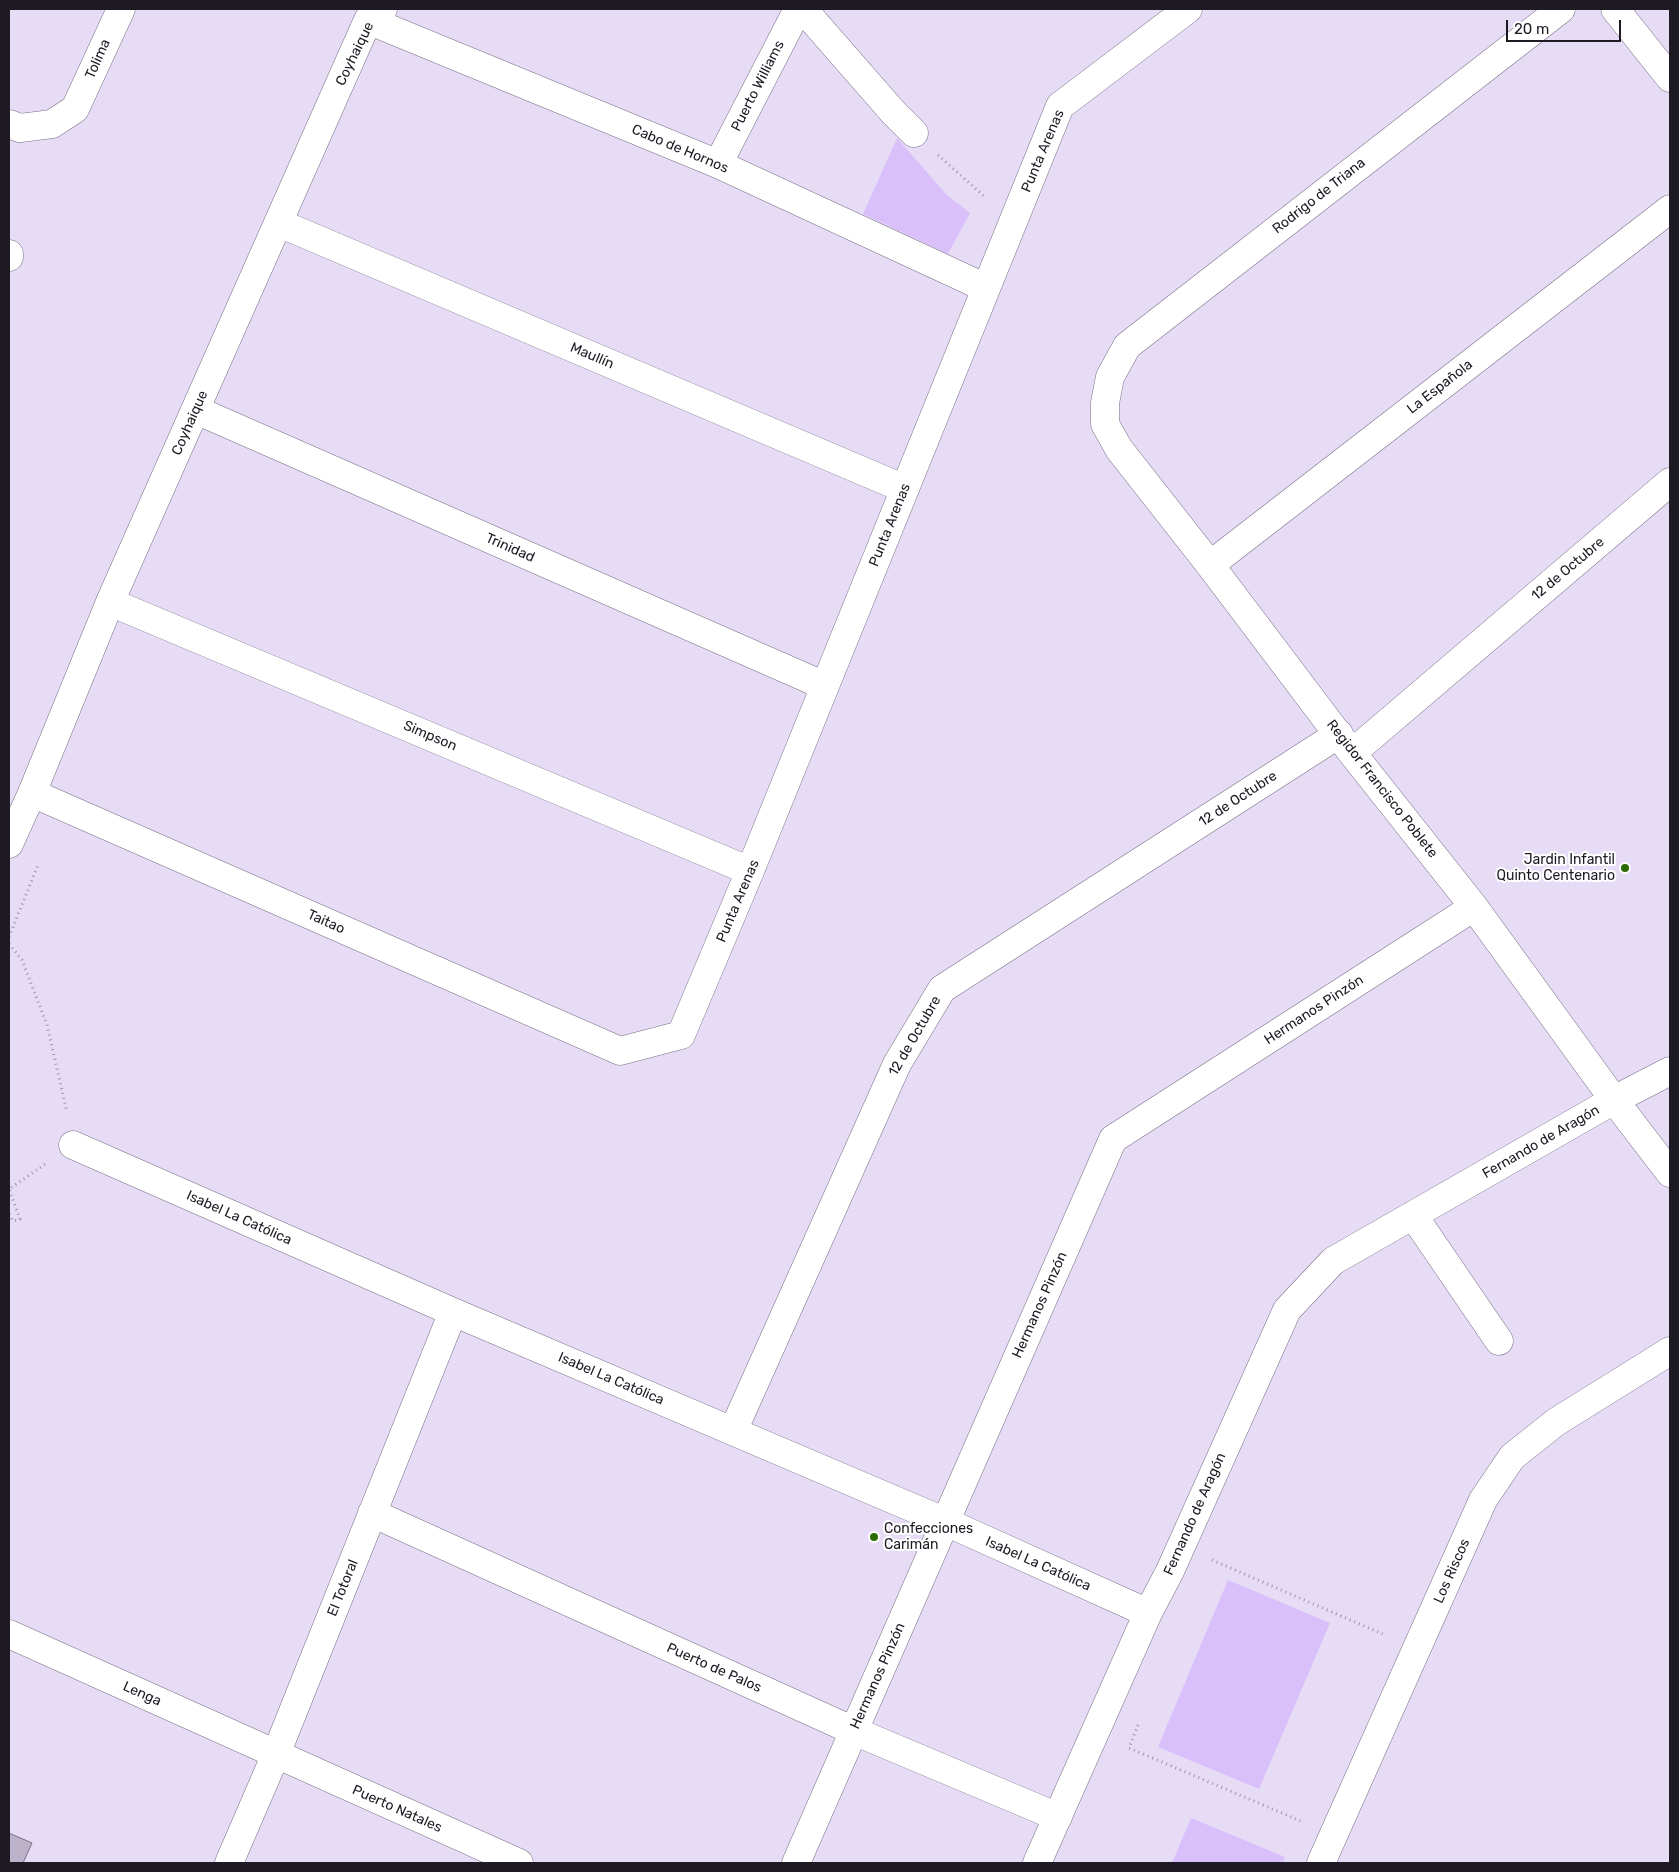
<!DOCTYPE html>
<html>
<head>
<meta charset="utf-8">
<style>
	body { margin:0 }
	#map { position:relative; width:1679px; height:1872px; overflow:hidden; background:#e6dcf5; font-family:Rubik,sans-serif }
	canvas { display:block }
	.frame { position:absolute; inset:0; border:10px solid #1e1a23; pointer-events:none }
	.scale { position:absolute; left:1506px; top:20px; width:115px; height:22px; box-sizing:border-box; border:2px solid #1e1a23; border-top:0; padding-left:6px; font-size:15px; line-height:18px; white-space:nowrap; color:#1e1a23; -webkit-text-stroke:4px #fff; paint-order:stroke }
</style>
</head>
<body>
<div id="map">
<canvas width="1679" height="1872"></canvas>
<div class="frame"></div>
<div class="scale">20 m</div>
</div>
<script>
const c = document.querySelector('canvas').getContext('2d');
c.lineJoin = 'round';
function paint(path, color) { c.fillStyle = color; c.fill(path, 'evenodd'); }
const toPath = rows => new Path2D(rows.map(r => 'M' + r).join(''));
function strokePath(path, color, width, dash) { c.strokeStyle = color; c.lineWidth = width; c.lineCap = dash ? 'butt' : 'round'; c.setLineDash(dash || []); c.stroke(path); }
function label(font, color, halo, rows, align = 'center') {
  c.font = font + ' Rubik,sans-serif'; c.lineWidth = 4; c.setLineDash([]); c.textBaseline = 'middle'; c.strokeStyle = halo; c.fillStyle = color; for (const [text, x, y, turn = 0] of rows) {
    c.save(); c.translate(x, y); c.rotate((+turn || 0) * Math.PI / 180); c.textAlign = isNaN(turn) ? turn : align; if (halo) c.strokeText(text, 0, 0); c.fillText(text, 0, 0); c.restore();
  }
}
paint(toPath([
	[897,138,947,195,970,213,948,254,863,214],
	[1228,1580,1330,1623,1259,1789,1158,1747],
	[1191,1818,1285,1857,1282,1863,1172,1863]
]), '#dac0fb');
const building = toPath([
	[9,1833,32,1843,23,1863,9,1863,9,1833]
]);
paint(building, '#bcb3cb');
strokePath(building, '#7b7188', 1);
const street = toPath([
	[803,9,893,112,914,133],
	[1561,9,1127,346,1110,377,1105,403,1105,424,1119,449,1210,565,1352,753,1474,907,1614,1100,1670,1173],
	[1615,9,1670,78],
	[368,20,718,164,986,288],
	[9,124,20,128,52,124,75,109,121,9],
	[718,164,798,9],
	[279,223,905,489],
	[9,254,9,257],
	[196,410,825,686],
	[1210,565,1670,209],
	[110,602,750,871],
	[1352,753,1670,482],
	[32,793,620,1051,681,1035,750,871,1060,106,1188,9],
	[9,844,32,793,110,602,368,20,383,9],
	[73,1145,453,1312,946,1522,1148,1613],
	[1413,1215,1499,1341],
	[733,1431,897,1064,942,989,1339,734],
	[372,1513,854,1731,1058,1817],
	[9,1634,519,1863],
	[229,1863,276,1754,453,1312],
	[796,1863,1113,1139,1474,907],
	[1037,1863,1148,1613,1170,1571,1287,1310,1333,1261,1614,1100,1670,1071],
	[1321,1863,1483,1500,1512,1457,1556,1422,1670,1351]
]);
strokePath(street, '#786f85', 29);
strokePath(toPath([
	[938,155,986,198],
	[9,937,38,865],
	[9,944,22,960,47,1025,67,1112],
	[9,1214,13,1221,20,1219,9,1189,47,1163],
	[1212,1560,1385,1635],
	[1138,1725,1129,1748,1303,1822]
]), '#9c95a8', 3, [1, 4]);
strokePath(street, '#fff', 28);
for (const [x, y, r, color] of [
	[1625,868,5,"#2b6c02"],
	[874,1537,5,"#2b6c02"]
]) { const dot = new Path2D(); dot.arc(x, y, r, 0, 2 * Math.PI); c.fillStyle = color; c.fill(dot); strokePath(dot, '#fff', 2); }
label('14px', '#1e1a23', '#fff', [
	["Coyhaique",355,54,-64],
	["Tolima",98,59,-66],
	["Puerto Williams",758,86,-63],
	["Cabo de Hornos",680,149,23],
	["Punta Arenas",1043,151,-67],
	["Rodrigo de Triana",1319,196,-38],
	["Maullín",592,356,23],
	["La Española",1440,387,-38],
	["Coyhaique",190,423,-66],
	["Punta Arenas",890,525,-68],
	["Trinidad",510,548,24],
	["12 de Octubre",1568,569,-40],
	["Simpson",430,736,23],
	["Regidor Francisco Poblete",1382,789,52],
	["12 de Octubre",1238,799,-33],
	["Punta Arenas",738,901,-67],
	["Taitao",326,922,24],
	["Hermanos Pinzón",1314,1010,-33],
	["12 de Octubre",915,1036,-60],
	["Fernando de Aragón",1541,1142,-30],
	["Isabel La Católica",239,1218,24],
	["Hermanos Pinzón",1040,1305,-66],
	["Isabel La Católica",611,1379,23],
	["Fernando de Aragón",1195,1514,-66],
	["Isabel La Católica",1038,1564,24],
	["Los Riscos",1452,1571,-66],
	["El Totoral",343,1588,-68],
	["Puerto de Palos",714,1668,24],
	["Hermanos Pinzón",878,1676,-66],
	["Lenga",142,1694,24],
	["Puerto Natales",397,1809,24]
]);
label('14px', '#1e1a23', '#fff', [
	["Jardin Infantil",1615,860],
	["Quinto Centenario",1615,876],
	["Confecciones",884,1529,"left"],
	["Carimán",884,1545,"left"]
], 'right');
</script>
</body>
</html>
